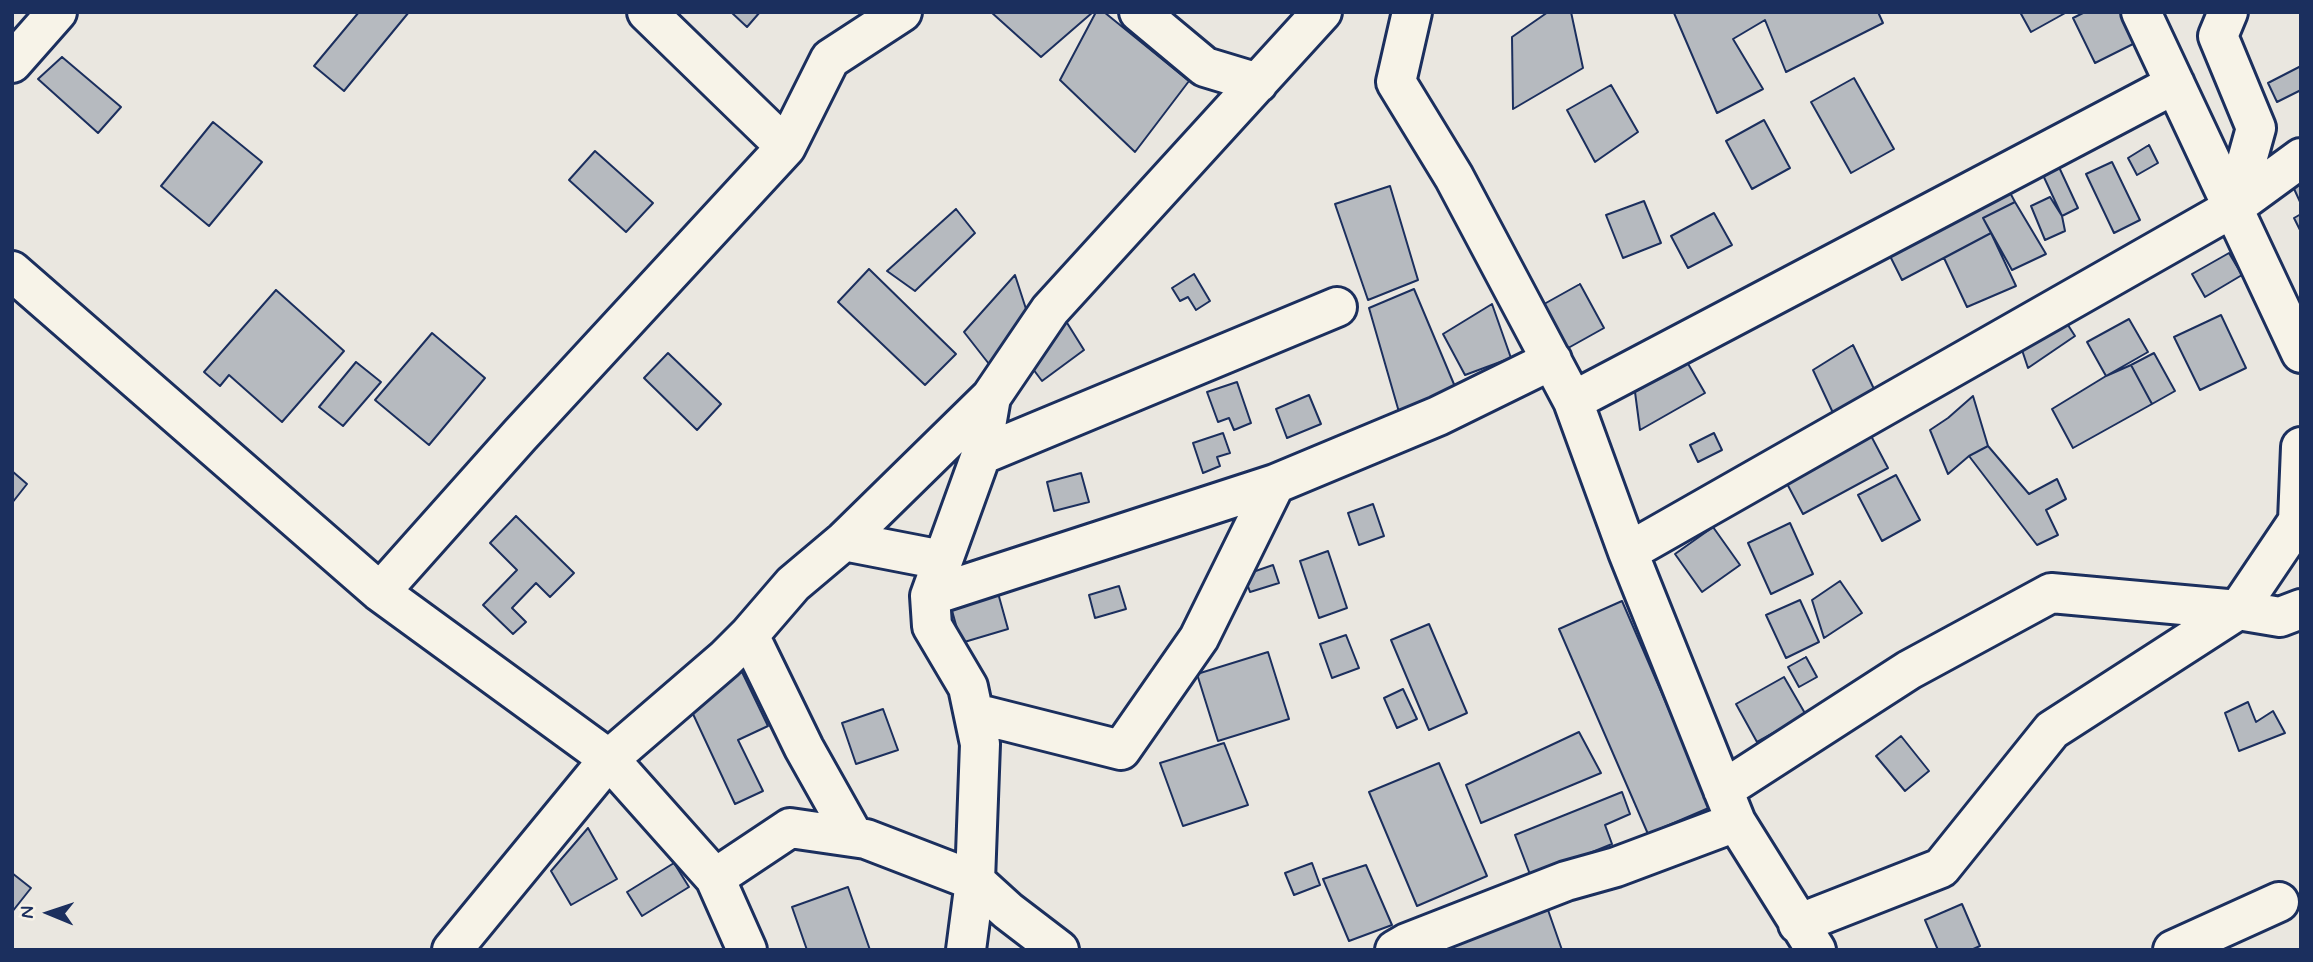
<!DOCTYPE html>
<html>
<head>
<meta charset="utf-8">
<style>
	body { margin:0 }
	#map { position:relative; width:2313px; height:962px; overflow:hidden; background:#eae7e0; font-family:Mynerve,sans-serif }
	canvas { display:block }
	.frame { position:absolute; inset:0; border:14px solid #1b2f5e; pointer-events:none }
	.north { position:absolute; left:14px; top:878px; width:70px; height:70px; -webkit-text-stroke:5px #f7f3e8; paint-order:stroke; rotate:272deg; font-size:19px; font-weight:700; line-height:28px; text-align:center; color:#1b2f5e }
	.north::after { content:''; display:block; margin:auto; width:24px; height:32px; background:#1b2f5e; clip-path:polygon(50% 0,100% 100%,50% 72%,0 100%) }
</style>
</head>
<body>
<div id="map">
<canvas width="2313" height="962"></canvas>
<div class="frame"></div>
<div class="north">N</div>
</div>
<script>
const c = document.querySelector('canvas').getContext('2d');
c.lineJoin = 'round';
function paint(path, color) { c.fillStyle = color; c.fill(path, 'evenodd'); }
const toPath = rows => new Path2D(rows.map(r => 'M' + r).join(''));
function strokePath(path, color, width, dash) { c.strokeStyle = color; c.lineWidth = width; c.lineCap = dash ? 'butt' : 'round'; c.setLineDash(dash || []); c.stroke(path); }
const building = toPath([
	[359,12,409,12,344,91,314,66,359,12],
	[731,12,760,12,747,27,731,12],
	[991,12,1093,12,1041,57,991,12],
	[1096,12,1104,12,1189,81,1135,152,1060,80,1096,12],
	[1548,12,1571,12,1583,68,1513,109,1512,37,1548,12],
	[1675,12,1878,12,1883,23,1786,72,1765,20,1733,39,1763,89,1717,113,1674,13,1675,12],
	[2020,12,2067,12,2031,32,2020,12],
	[2085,12,2122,12,2137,42,2095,63,2073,18,2085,12],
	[62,57,121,107,98,133,38,79,62,57],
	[2301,66,2301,90,2277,102,2268,83,2301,66],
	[1854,78,1894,149,1851,173,1811,102,1854,78],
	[1611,85,1638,132,1595,162,1567,110,1611,85],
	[1764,120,1790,168,1752,189,1726,141,1764,120],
	[213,122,262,162,209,226,161,186,213,122],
	[2149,145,2158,163,2137,175,2128,158,2149,145],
	[595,151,653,203,626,232,569,180,595,151],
	[2112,162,2140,220,2114,233,2086,174,2112,162],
	[2058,165,2078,208,2062,216,2042,173,2058,165],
	[2301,174,2301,204,2290,180,2301,174],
	[1390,186,1418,280,1368,300,1335,204,1390,186],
	[2007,187,2015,202,1983,218,1991,233,1902,280,1887,250,2007,187],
	[2050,197,2062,216,2065,231,2045,240,2031,206,2050,197],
	[1644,201,1661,243,1623,258,1606,215,1644,201],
	[2015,202,2046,254,2012,270,1983,218,2015,202],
	[956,209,975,233,915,291,887,271,956,209],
	[1714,213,1732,245,1688,268,1671,236,1714,213],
	[2301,214,2301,232,2294,218,2301,214],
	[1991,233,2016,286,1967,307,1944,258,1991,233],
	[2229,253,2242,275,2205,297,2192,274,2229,253],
	[869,269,956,354,925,385,838,302,869,269],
	[1194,274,1210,301,1196,310,1188,297,1180,301,1172,288,1194,274],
	[1015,275,1027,312,989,364,964,332,1015,275],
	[1580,284,1604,328,1561,352,1537,308,1580,284],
	[1414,289,1456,389,1399,412,1369,308,1414,289],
	[276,290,344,351,282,422,229,375,220,386,204,372,276,290],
	[1492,304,1511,358,1465,375,1443,334,1492,304],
	[2221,315,2246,368,2200,390,2174,337,2221,315],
	[1064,318,1084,350,1042,381,1030,365,1064,318],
	[2129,319,2148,352,2106,376,2087,342,2129,319],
	[2066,322,2075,336,2028,368,2018,338,2066,322],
	[432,333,485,378,429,445,375,400,432,333],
	[1853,345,1875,391,1834,415,1813,370,1853,345],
	[668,353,721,404,697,430,644,378,668,353],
	[2154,353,2175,391,2152,404,2131,365,2154,353],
	[356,362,381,382,343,426,319,407,356,362],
	[1687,362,1705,393,1640,430,1635,392,1687,362],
	[2131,365,2152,404,2073,448,2052,409,2106,376,2131,365],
	[1237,382,1251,423,1234,430,1229,418,1218,422,1207,392,1237,382],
	[1309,395,1321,424,1287,438,1276,409,1309,395],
	[1973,396,1988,446,1969,456,1948,474,1930,430,1948,418,1973,396],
	[1869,432,1888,468,1803,514,1784,478,1869,432],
	[1223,433,1230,453,1217,457,1220,466,1203,473,1193,443,1223,433],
	[1714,433,1722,450,1698,462,1690,445,1714,433],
	[1988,446,2029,494,2057,479,2066,499,2046,510,2058,535,2037,545,1969,456,1988,446],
	[12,471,27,484,12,503,12,471],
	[1081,473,1089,502,1054,511,1047,482,1081,473],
	[1896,475,1920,520,1882,541,1858,495,1896,475],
	[1373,504,1384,536,1359,545,1348,513,1373,504],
	[516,516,574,573,550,597,536,583,512,608,526,622,513,634,483,605,517,570,490,543,516,516],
	[1790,523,1813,574,1771,594,1748,543,1790,523],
	[1713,527,1740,565,1702,592,1675,554,1713,527],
	[1328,551,1347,608,1319,618,1300,561,1328,551],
	[1273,565,1279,583,1250,592,1244,575,1273,565],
	[1840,581,1862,613,1824,638,1812,600,1840,581],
	[1119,586,1126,609,1095,618,1089,595,1119,586],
	[998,593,1008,629,961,643,951,607,998,593],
	[1800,600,1819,642,1786,658,1766,615,1800,600],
	[1622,601,1711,807,1648,834,1559,629,1622,601],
	[1429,624,1467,713,1429,730,1391,640,1429,624],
	[1346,635,1359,668,1332,678,1320,644,1346,635],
	[1268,652,1289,719,1218,741,1197,674,1268,652],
	[1806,657,1817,677,1799,687,1788,667,1806,657],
	[742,672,768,726,738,740,763,791,735,804,686,699,742,672],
	[1784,677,1806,715,1757,742,1736,704,1784,677],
	[1403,689,1417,719,1397,728,1384,698,1403,689],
	[2248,702,2256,722,2273,711,2285,733,2239,751,2225,713,2248,702],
	[883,709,898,750,856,764,842,723,883,709],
	[1579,732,1601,773,1481,823,1466,785,1579,732],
	[1901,736,1929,771,1905,791,1876,756,1901,736],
	[1224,743,1248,805,1183,826,1160,763,1224,743],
	[1439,763,1487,876,1417,906,1369,792,1439,763],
	[1622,792,1630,814,1605,825,1612,844,1531,877,1515,835,1622,792],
	[588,828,617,879,571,905,551,871,588,828],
	[674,863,689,887,642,916,627,892,674,863],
	[1312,863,1320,885,1294,895,1285,873,1312,863],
	[1366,865,1392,925,1349,941,1323,879,1366,865],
	[12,873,31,888,12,912,12,873],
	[848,887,870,950,807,950,792,907,848,887],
	[1962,904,1980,946,1971,950,1938,950,1925,920,1962,904],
	[1548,910,1562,950,1441,950,1441,948,1548,910]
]);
paint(building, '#b6babf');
strokePath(building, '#1b2f5e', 2);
const minor = toPath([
	[647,12,786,147],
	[1139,12,1205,67,1258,83],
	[1412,12,1396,82,1454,177,1573,401,1628,552,1736,822,1816,950],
	[2141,12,2301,353],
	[2228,12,2218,36,2256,128,2234,207],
	[12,63,57,12],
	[12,271,380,592,609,759,715,878,747,950],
	[1573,401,2175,84],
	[981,455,1337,307],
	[844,541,942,560],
	[1628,552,2234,207,2301,158],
	[380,592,520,435,786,147,830,59,902,12],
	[930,596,1275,484],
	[749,635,804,748,854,837],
	[974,713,1121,750,1199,638,1275,484,1438,416,1552,360],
	[1723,790,1909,670,2051,593,2238,610,2298,521,2301,447],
	[715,878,790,828,866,839,975,881,1008,911,1059,950],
	[1798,924,1941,868,2052,730,2238,610,2280,617,2301,609],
	[452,950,609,759,725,659,749,635,793,584,844,541,991,397,1050,310,1322,12],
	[966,950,975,881,980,744,968,687,932,626,930,596,981,455,991,397],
	[1395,950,1407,943,1566,881,1616,867,1736,822],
	[2173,950,2279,902]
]);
strokePath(minor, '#1b2f5e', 44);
strokePath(minor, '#f7f3e8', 38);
</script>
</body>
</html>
